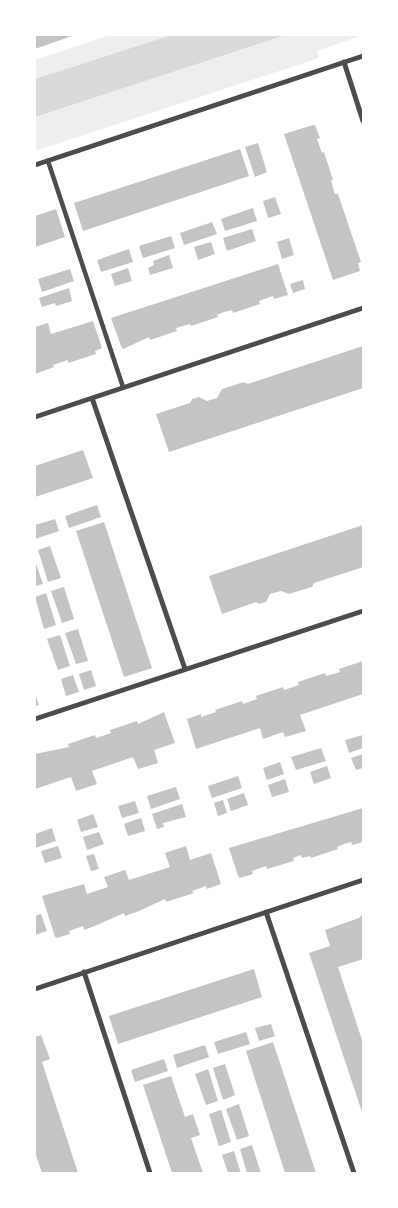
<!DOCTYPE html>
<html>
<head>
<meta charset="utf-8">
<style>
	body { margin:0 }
	#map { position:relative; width:398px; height:1208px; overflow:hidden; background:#fff; font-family:Manrope,sans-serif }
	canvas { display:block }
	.frame { position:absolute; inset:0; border:36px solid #fff; pointer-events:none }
</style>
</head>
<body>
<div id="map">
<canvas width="398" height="1208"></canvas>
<div class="frame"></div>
</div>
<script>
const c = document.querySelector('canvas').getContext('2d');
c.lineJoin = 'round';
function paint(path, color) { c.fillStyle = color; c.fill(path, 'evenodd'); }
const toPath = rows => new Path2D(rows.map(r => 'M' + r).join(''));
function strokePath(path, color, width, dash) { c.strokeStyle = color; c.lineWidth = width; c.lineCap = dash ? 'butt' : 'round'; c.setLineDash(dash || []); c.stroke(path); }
paint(toPath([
	[110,35,171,35,35,79,35,60],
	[286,35,363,35,317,51,319,58,35,151,35,117]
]), '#eee');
paint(toPath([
	[171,35,286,35,35,117,35,79]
]), '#d9d9d9');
paint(toPath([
	[35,35,75,35,35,49],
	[313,125,315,125,320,138,317,139,322,153,324,152,333,180,331,180,333,188,335,194,338,194,361,262,358,263,360,271,333,280,284,134],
	[258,143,267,172,255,177,245,147],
	[240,149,249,176,83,231,74,203],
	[275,197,281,214,268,218,263,201],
	[253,208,257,221,225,231,221,219],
	[56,209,65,237,35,247,35,216],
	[212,222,217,234,184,245,180,233],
	[252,229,256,241,227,251,223,238],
	[171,236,175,248,143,258,139,246],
	[289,238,294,255,282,259,277,242],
	[211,242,215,254,198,260,194,247],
	[129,249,133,262,101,272,97,260],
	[169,255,173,268,150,275,148,268,154,265,153,261],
	[278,264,288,295,274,299,273,296,259,301,260,304,233,313,232,310,224,312,217,315,218,317,191,326,190,324,176,328,177,331,150,340,149,337,123,349,121,346,111,318],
	[128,268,132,281,115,286,111,274],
	[70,269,74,281,42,292,38,279],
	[303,280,305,289,293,293,290,284],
	[69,288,72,301,56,306,55,303,42,307,39,298],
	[93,321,102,348,95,351,96,354,68,363,68,360,53,365,54,367,35,374,35,327,48,323,51,334],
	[363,346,363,388,169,452,156,414,190,403,192,399,199,397,207,401,217,398,222,389,244,382,248,384],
	[83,450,93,478,35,497,35,466],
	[97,505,101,517,69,528,65,516],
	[55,519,59,531,35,539,35,525],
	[104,522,152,668,124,677,76,531],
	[363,525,363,567,314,583,312,587,289,594,281,591,270,594,266,602,259,604,256,602,222,614,209,576],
	[50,546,61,578,48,582,38,550],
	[35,561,43,584,35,586],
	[64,587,74,619,62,623,51,591],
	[46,593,56,625,44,629,35,597],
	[78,629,88,661,76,664,65,633],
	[60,635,70,666,58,670,47,639],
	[363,661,363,694,300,715,306,731,285,737,283,732,263,739,260,728,196,749,187,719,201,714,201,717,216,712,215,710,242,701,243,704,257,699,256,696,283,687,284,690,299,685,298,682,325,673,326,676,340,672,339,669],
	[91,670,96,686,84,690,79,674],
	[73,675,79,692,66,696,61,679],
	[35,694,39,705,35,706],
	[164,712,175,743,154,750,158,763,138,769,133,757,92,771,97,784,76,791,71,777,35,789,35,754,69,747,68,744,95,735,96,738,111,733,110,730,137,721,138,724],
	[363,735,363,748,349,753,345,740],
	[321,748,326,761,296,770,291,757],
	[363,754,363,768,356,770,351,758],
	[280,762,284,774,267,780,263,768],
	[327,766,331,778,314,784,310,772],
	[238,776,242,788,212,798,208,786],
	[285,779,289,792,272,797,268,785],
	[176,787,180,799,151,809,147,796],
	[244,793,248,805,231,811,227,799],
	[223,800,227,813,218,816,214,803],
	[135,801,139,813,122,818,118,806],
	[182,804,186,817,163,823,164,827,157,829,152,814],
	[363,808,363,842,352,845,351,842,344,844,337,847,338,849,311,858,310,856,302,858,301,855,293,858,294,861,267,869,266,866,252,871,253,874,240,878,238,876,229,848],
	[93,814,98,827,81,832,77,820],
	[141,818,145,831,128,836,124,824],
	[52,828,56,841,35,848,35,834],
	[99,832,104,844,87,850,83,837],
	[58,846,62,858,45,863,41,851],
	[186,846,190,860,211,853,221,884,207,889,206,886,192,891,194,893,166,902,165,899,139,911,125,916,124,913,97,925,84,930,83,926,69,931,70,934,57,938,55,937,42,896,84,884,87,894,108,887,104,877,125,870,129,880,170,867,165,853],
	[94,854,99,869,91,871,86,856],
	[41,914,47,931,35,935,35,916],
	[363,914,363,959,338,967,363,1043,363,1115,309,953,330,946,325,930,359,918],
	[254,969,262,997,118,1044,109,1016],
	[271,1024,275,1036,259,1041,255,1028],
	[246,1032,250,1044,218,1054,214,1042],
	[41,1035,50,1059,42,1062,78,1173,42,1173,35,1152,35,1037],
	[273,1042,280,1063,316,1173,285,1173,246,1051],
	[205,1045,209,1057,177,1068,173,1055],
	[164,1059,168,1071,135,1082,131,1070],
	[225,1064,235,1095,223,1100,213,1068],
	[208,1069,218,1101,206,1105,195,1074],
	[171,1076,185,1117,193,1114,200,1135,191,1138,203,1173,172,1173,143,1085],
	[239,1104,249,1136,237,1140,226,1109],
	[221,1110,231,1142,219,1146,209,1114],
	[252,1145,257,1161,261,1173,247,1173,240,1149],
	[234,1151,239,1167,241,1173,228,1173,222,1155]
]), '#c4c4c4');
strokePath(toPath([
	[48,161,123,387]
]), '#4c4c4c', 4.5);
strokePath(toPath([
	[344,62,363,121],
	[35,165,363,56],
	[92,398,185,669],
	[35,417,363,308],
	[35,719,363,611],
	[266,912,354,1173],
	[84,972,150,1173],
	[35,989,363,880]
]), '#4c4c4c', 5);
</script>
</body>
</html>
